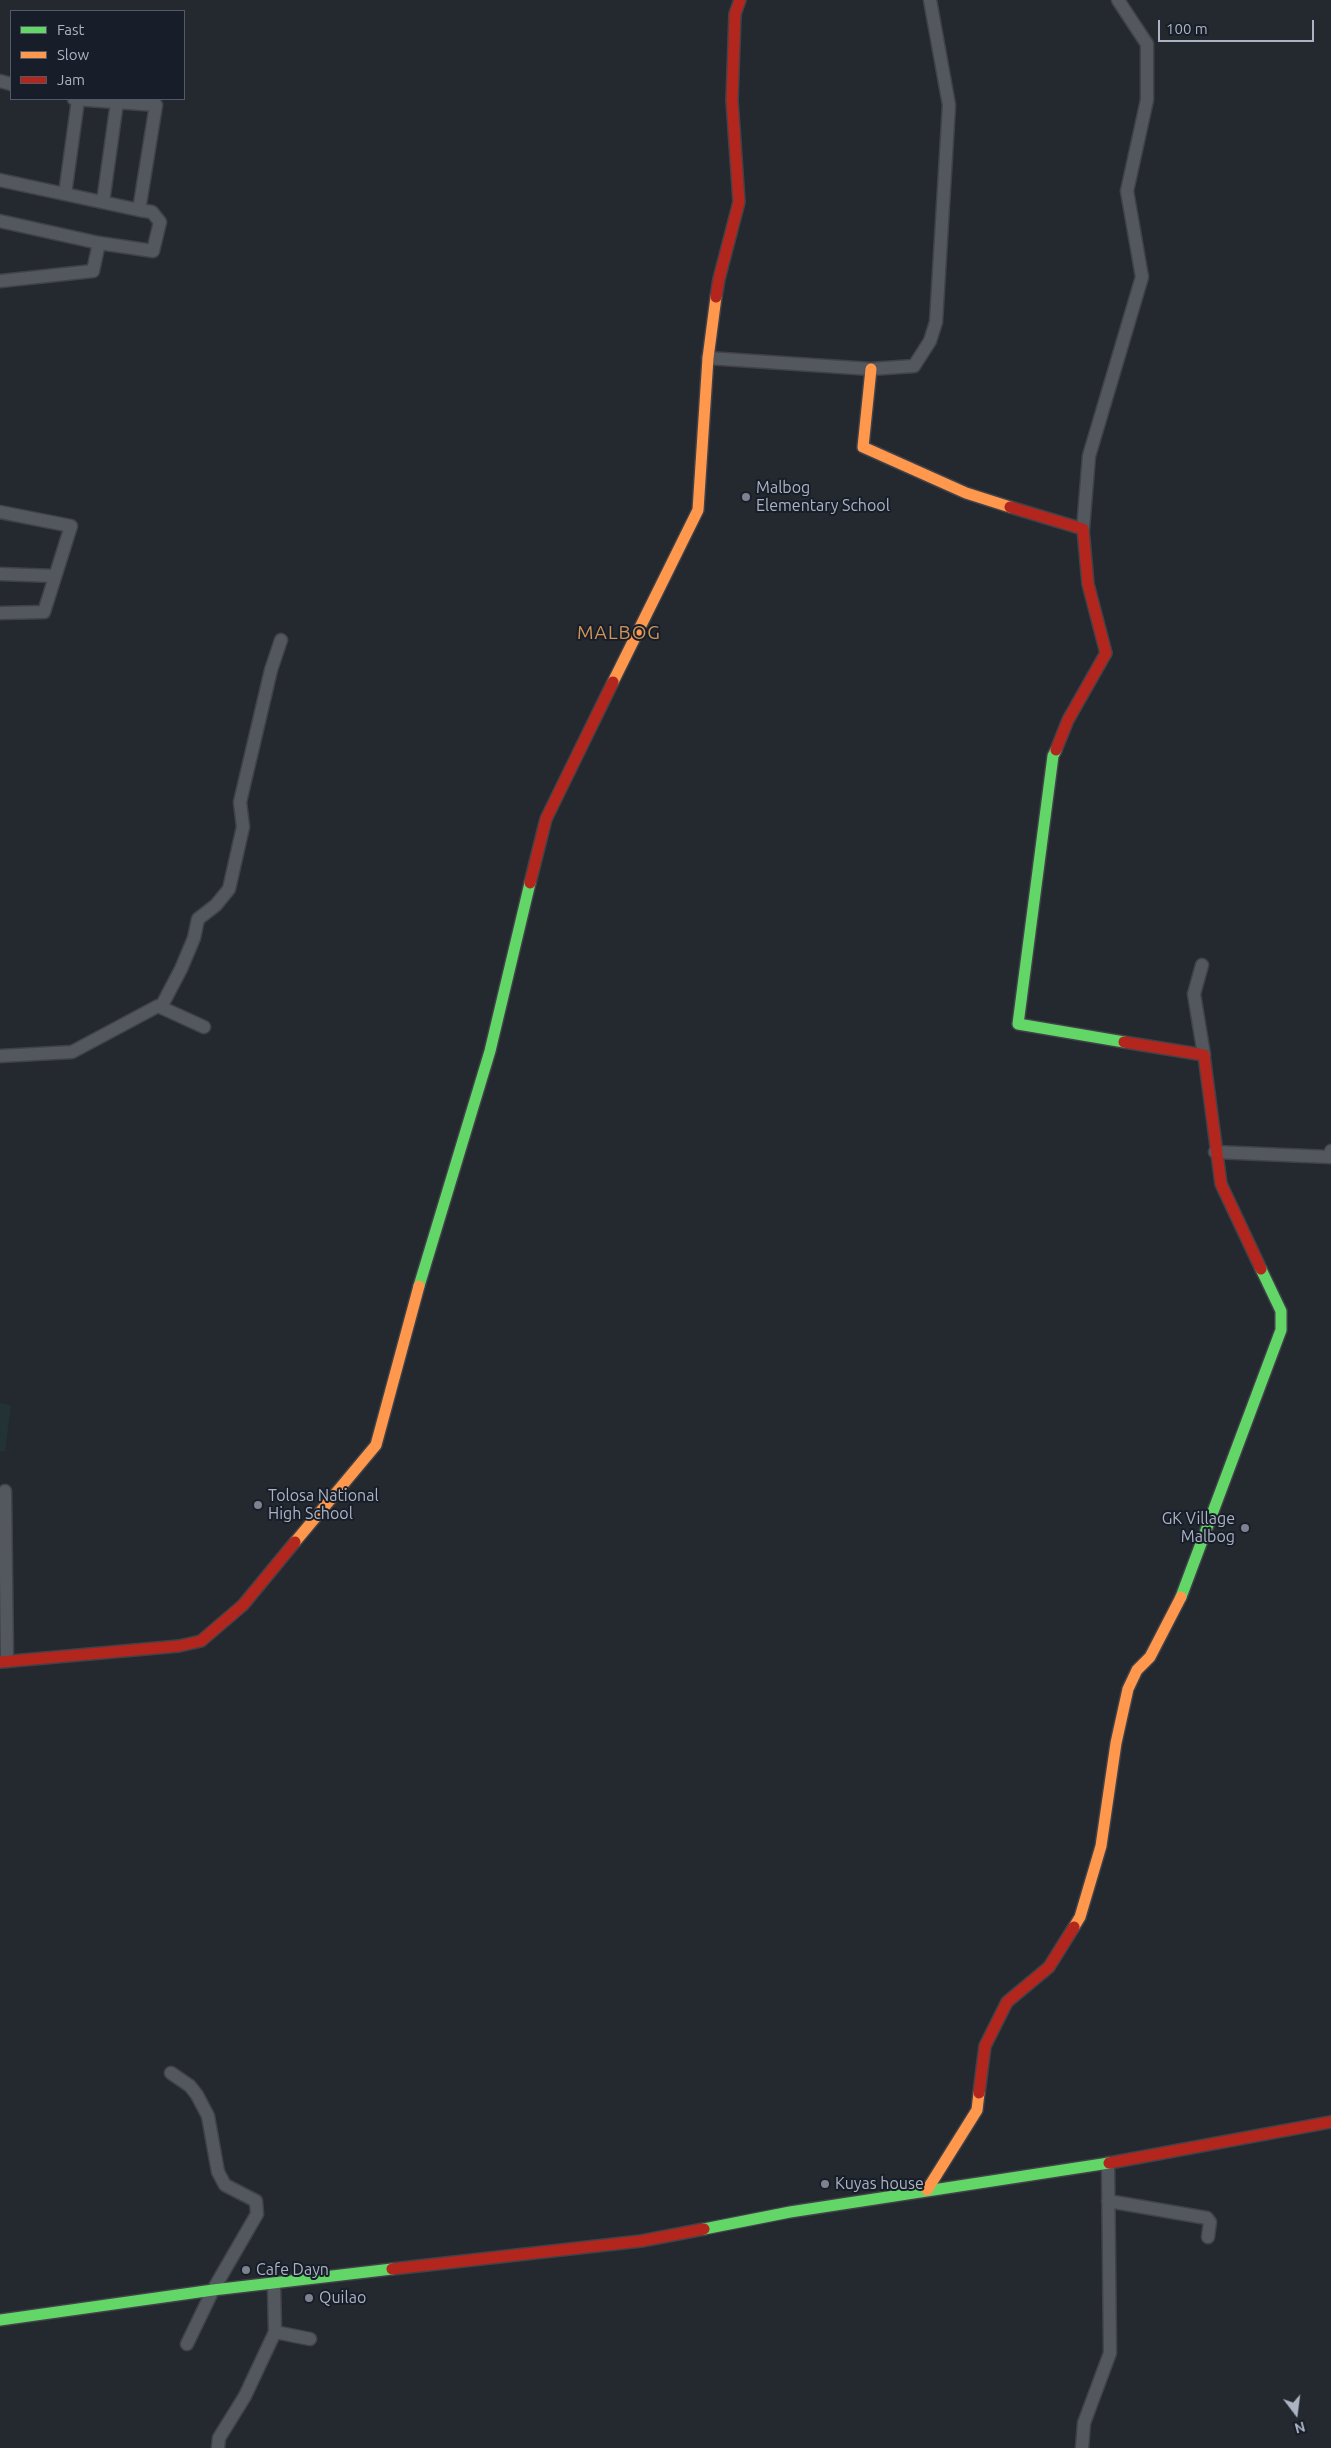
<!DOCTYPE html>
<html>
<head>
<meta charset="utf-8">
<style>
	body { margin:0 }
	#map { position:relative; width:1331px; height:2448px; overflow:hidden; background:#24282f; font-family:Ubuntu,sans-serif }
	canvas { display:block }
	.legend { position:absolute; left:10px; top:10px; width:175px; height:90px; box-sizing:border-box; background:#181e29; border:1px solid #535a66; margin:0; padding:6px 9px; list-style:none; font-size:15px; color:#acb3c2 }
	.legend li { display:flex; align-items:center; gap:10px; height:25px }
	.legend b { width:25px; border:1px solid #535a66 }
	.north { position:absolute; left:1271px; top:2388px; width:50px; height:50px; -webkit-text-stroke:4px #181e29; paint-order:stroke; rotate:165deg; font-size:14px; font-weight:700; line-height:20px; text-align:center; color:#acb3c2 }
	.north::after { content:''; display:block; margin:auto; width:18px; height:22px; background:#acb3c2; clip-path:polygon(50% 0,100% 100%,50% 72%,0 100%) }
	.scale { position:absolute; left:1158px; top:20px; width:156px; height:22px; box-sizing:border-box; border:2px solid #acb3c2; border-top:0; padding-left:6px; font-size:15px; line-height:18px; white-space:nowrap; color:#acb3c2; -webkit-text-stroke:4px #181e29; paint-order:stroke }
</style>
</head>
<body>
<div id="map">
<canvas width="1331" height="2448"></canvas>
<ul class="legend">
<li><b style="height:6px;background:#63d668"></b>Fast</li>
<li><b style="height:6px;background:#ff974d"></b>Slow</li>
<li><b style="height:6px;background:#b3261e"></b>Jam</li>
</ul>
<div class="north">N</div>
<div class="scale">100 m</div>
</div>
<script>
const c = document.querySelector('canvas').getContext('2d');
c.lineJoin = 'round';
function paint(path, color) { c.fillStyle = color; c.fill(path, 'evenodd'); }
const toPath = rows => new Path2D(rows.map(r => 'M' + r).join(''));
function strokePath(path, color, width, dash) { c.strokeStyle = color; c.lineWidth = width; c.lineCap = dash ? 'butt' : 'round'; c.setLineDash(dash || []); c.stroke(path); }
function label(font, color, halo, rows, align = 'center') {
  c.font = font + ' Ubuntu,sans-serif'; c.lineWidth = 4; c.setLineDash([]); c.textBaseline = 'middle'; c.strokeStyle = halo; c.fillStyle = color; for (const [text, x, y, turn = 0] of rows) {
    c.save(); c.translate(x, y); c.rotate((+turn || 0) * Math.PI / 180); c.textAlign = isNaN(turn) ? turn : align; if (halo) c.strokeText(text, 0, 0); c.fillText(text, 0, 0); c.restore();
  }
}
paint(toPath([
	[0,1403,11,1405,5,1452,0,1451]
]), '#223235');
const street = toPath([
	[0,81,11,84],
	[0,180,139,210,156,105,74,99],
	[65,194,78,100],
	[103,202,117,102],
	[0,221,99,243,93,271,0,281],
	[99,243,153,251,160,222,152,212,139,210],
	[708,358,871,369,914,366,930,341,936,322,949,105,930,0],
	[0,512,71,526,44,612,0,613],
	[1083,529,1089,456,1142,277,1127,191,1147,100,1147,44,1118,0],
	[0,574,55,576],
	[1202,965,1194,994,1204,1055],
	[161,1007,181,969,194,938,198,919,216,905,229,889,243,827,240,802,271,670,281,640],
	[0,1056,72,1052,158,1006,204,1027],
	[1215,1152,1330,1157,1331,1151],
	[5,1491,7,1661],
	[171,2073,190,2086,197,2095,208,2116,218,2172,225,2185,256,2201,257,2214,213,2290,187,2344],
	[1108,2201,1207,2218,1210,2222,1208,2237],
	[275,2332,310,2339],
	[218,2448,219,2438,245,2396,275,2332,274,2285],
	[1082,2448,1084,2423,1110,2353,1108,2163]
]);
const fast = toPath([
	[1056,750,1053,756,1018,1024,1124,1042],
	[419,1286,490,1051,530,883],
	[1181,1597,1281,1330,1281,1311,1261,1269],
	[704,2229,790,2212,1109,2163],
	[0,2320,213,2290,392,2269]
]);
const slow = toPath([
	[871,369,863,447,966,493,1010,507],
	[613,682,698,510,708,358,716,297],
	[295,1542,376,1445,419,1286],
	[1074,1927,1080,1917,1101,1846,1116,1743,1128,1689,1137,1670,1150,1657,1181,1597],
	[927,2190,977,2110,979,2093]
]);
const jam = toPath([
	[716,297,719,279,739,202,732,100,735,14,740,0],
	[1010,507,1083,529,1088,584,1106,653,1068,720,1056,750],
	[530,883,546,819,613,682],
	[1124,1042,1204,1055,1221,1184,1261,1269],
	[0,1662,179,1646,201,1641,243,1605,295,1542],
	[979,2093,985,2046,1007,2002,1049,1967,1074,1927],
	[1109,2163,1331,2122],
	[392,2269,641,2241,704,2229]
]);
strokePath(street, '#404248', 15);
strokePath(fast, '#404248', 14);
strokePath(slow, '#404248', 14);
strokePath(jam, '#404248', 14);
strokePath(street, '#53575e', 12);
strokePath(fast, '#63d668', 11);
strokePath(slow, '#ff974d', 11);
strokePath(jam, '#b3261e', 11);
for (const [x, y, r, color] of [
	[746,497,5,"#7c828f"],
	[258,1505,5,"#7c828f"],
	[1245,1528,5,"#7c828f"],
	[825,2184,5,"#7c828f"],
	[246,2270,5,"#7c828f"],
	[309,2298,5,"#7c828f"]
]) { const dot = new Path2D(); dot.arc(x, y, r, 0, 2 * Math.PI); c.fillStyle = color; c.fill(dot); strokePath(dot, '#181e29', 2); }
label('16px', '#acb3c2', '#181e29', [
	["Malbog",756,488],
	["Elementary School",756,506],
	["Tolosa National",268,1496],
	["High School",268,1514],
	["GK Village",1235,1519,"right"],
	["Malbog",1235,1537,"right"],
	["Kuyas house",835,2184],
	["Cafe Dayn",256,2270],
	["Quilao",319,2298]
], 'left');
c.letterSpacing = '1px';
label('19px', '#cf945a', '#181e29', [
	["MALBOG",619,633]
]);
c.letterSpacing = '0px';
</script>
</body>
</html>
